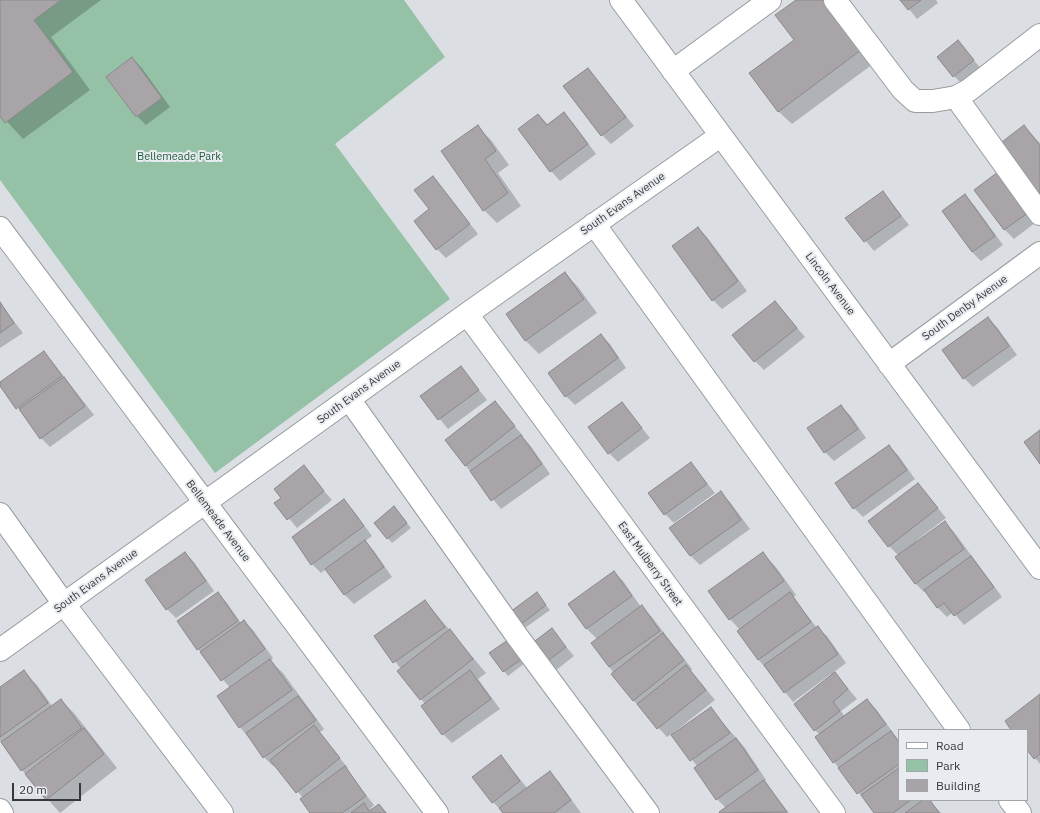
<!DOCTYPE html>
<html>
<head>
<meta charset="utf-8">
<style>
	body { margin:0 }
	#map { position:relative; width:1040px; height:813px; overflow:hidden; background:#dbdfe4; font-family:"IBM Plex Sans",sans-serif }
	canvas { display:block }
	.legend { position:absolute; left:898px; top:729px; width:130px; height:72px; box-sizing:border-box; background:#e8ecf1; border:1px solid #a1a4a8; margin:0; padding:5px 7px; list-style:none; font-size:12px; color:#36383a }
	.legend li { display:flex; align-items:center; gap:8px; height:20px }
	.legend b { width:20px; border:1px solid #a1a4a8 }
	.scale { position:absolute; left:12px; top:783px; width:69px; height:18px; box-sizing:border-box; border:2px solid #36383a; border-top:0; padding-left:5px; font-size:12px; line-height:14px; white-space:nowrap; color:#36383a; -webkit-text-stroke:3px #e8ecf1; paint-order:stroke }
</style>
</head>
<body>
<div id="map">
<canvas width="1040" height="813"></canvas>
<ul class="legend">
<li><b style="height:5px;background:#fff"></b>Road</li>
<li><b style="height:11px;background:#95c2a6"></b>Park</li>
<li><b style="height:11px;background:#a8a4a8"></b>Building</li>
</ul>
<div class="scale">20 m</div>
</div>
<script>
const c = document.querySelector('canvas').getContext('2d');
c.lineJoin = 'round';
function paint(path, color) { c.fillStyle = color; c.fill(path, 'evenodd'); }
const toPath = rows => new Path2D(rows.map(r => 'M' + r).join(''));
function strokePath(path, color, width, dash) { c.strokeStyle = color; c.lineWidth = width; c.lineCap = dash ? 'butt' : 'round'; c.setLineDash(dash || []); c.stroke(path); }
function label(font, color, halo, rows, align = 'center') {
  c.font = font + ' "IBM Plex Sans",sans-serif'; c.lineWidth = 4; c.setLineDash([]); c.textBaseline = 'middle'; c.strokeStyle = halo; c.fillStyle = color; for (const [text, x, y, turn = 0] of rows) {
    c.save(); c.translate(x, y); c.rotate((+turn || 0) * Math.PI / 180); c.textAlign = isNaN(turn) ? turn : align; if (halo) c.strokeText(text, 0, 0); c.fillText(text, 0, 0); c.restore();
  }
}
paint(toPath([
	[0,0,404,0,445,57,335,144,450,299,215,473,0,180]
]), '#95c2a6');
paint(toPath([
	[0,0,101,0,51,37,90,90,23,139,0,114],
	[798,0,877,61,792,124,778,111,795,40],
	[902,0,936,0,938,3,917,19],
	[958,41,982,70,963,85,954,76],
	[132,58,141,67,170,107,146,125,137,116],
	[588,69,634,126,611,144,602,135],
	[564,114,573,123,596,154,560,181,551,171,538,115,548,125],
	[1024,126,1040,143,1040,198],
	[478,127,491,140,509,165,498,173,521,206,497,223,484,210],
	[433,177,478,234,446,258,437,249,430,210],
	[976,190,1040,219,1014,239,1005,230],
	[883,192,909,225,874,251,847,218],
	[965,195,974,205,1003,245,981,261,972,252,943,211],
	[698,228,707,237,747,291,722,309,713,300],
	[565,273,578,287,597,313,539,354,526,341,507,315],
	[775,302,805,337,764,370,755,361],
	[0,303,23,333,0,348],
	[988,318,997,327,1017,355,973,387,964,378],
	[601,335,610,344,626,368,575,405,566,396],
	[43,352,52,361,94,415,50,447,41,438,0,384],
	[461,367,487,400,448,429,421,396],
	[495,402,523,436,522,437,530,445,550,474,501,509,465,465],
	[622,403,650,438,618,462,609,453],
	[841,406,850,415,866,438,834,461,825,452],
	[889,446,898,455,915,479,863,517,854,508],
	[691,463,715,493,674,523,665,514],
	[303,467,332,500,297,528,276,503,282,498],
	[918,484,946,518,917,540,918,542,945,523,954,532,1002,597,964,625,953,612,947,617,938,608,926,591,924,592,915,583,899,556,889,546],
	[721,493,730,502,750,529,700,565,691,556,671,528],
	[344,501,353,510,372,536,365,541,374,551,392,577,354,604,345,595,326,569,321,573,312,564],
	[398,512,411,528,392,543,375,523],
	[185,553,194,562,214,591,176,618,167,609],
	[762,553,776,567,796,595,793,597,817,628,827,636,846,663,834,672,857,699,841,711,845,717,867,700,876,709,899,741,899,800,932,800,930,801,941,813,875,813,834,762,820,735,815,730,832,676,831,674,793,702,758,659,740,630,730,619],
	[614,572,623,581,641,607,651,616,692,669,691,671,715,700,673,733,674,734,710,708,745,748,766,780,764,781,789,813,721,813,726,808,717,799,697,766,672,734,667,737,633,700,592,643,597,639,587,629,570,605],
	[218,593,227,603,241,623,244,621,253,630,273,658,270,661,283,673,324,729,319,733,348,768,346,769,374,805,369,810,370,811,379,805,387,813,312,813,303,798,275,765,273,766,264,757,240,727,230,688,198,649],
	[537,594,550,610,525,628,521,624],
	[425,601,486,673,478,679,500,709,452,743,443,734,425,704,398,671,401,669,375,636],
	[552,630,574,656,555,671,546,662],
	[512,645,525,663,508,676,504,671],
	[23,671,37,685,52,706,61,700,74,713,117,768,60,813,22,770,0,741,0,688],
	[1040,695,1040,764,1027,748,1027,730,1013,730],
	[501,756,528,789,550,773,559,782,581,813,504,813,493,802]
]), '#0003');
const building = toPath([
	[0,0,61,0,34,20,73,72,5,123,0,116,0,0],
	[796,0,830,0,865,47,778,112,749,73,794,40,775,15,796,0],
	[900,0,921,0,908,10,900,0],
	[958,40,974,60,953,77,937,57,958,40],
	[132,57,162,98,136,117,106,77,132,57],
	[588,68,626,117,601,136,563,86,588,68],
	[564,112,588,144,550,172,518,129,538,114,547,125,564,112],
	[478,125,496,151,485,159,508,193,483,211,441,151,478,125],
	[1024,125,1040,146,1040,200,998,145,1024,125],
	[1002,169,1032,210,1004,230,974,190,1002,169],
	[433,176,470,224,436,250,414,221,429,209,414,190,433,176],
	[883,191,901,216,864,242,845,218,883,191],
	[965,194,995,236,972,252,942,211,965,194],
	[698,227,738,281,712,301,672,246,698,227],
	[565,272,584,299,525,341,506,314,565,272],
	[775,301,797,328,754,362,732,335,775,301],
	[0,302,14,323,0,333,0,302],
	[988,317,1009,346,963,379,942,350,988,317],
	[601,334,618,358,565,397,548,373,601,334],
	[44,351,62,376,16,409,0,386,0,382,44,351],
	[461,366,479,390,438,420,420,396,461,366],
	[64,377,85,406,40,439,19,409,64,377],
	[495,401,515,426,465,466,445,440,495,401],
	[622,402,642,428,608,454,588,427,622,402],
	[841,405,858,429,824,453,807,428,841,405],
	[1040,430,1040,464,1024,442,1040,430],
	[521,435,542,464,491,501,470,471,521,435],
	[889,445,907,470,853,509,835,483,889,445],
	[691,462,707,484,664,515,648,493,691,462],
	[304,465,324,491,287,520,274,503,281,498,274,489,304,465],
	[918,483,938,508,888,547,868,521,918,483],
	[721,491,741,520,690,556,669,528,721,491],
	[344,499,364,526,311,565,292,537,344,499],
	[394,506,407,523,387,539,374,523,394,506],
	[945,521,964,549,915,584,895,557,945,521],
	[365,540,384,567,344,595,325,569,365,540],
	[185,552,206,581,166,610,145,580,185,552],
	[763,552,784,581,729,620,708,591,763,552],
	[971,556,994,587,954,616,944,603,937,608,924,590,971,556],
	[614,571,632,596,586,629,568,604,614,571],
	[218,592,238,621,197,650,177,621,218,592],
	[537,592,546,605,520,625,510,612,537,592],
	[790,592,811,622,758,660,737,631,790,592],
	[425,600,445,627,393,663,374,636,425,600],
	[642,605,660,631,609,667,591,643,642,605],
	[244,620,265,649,221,681,200,652,244,620],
	[818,626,838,654,784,693,764,665,818,626],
	[552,628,566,647,545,663,531,644,552,628],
	[450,629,473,659,420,700,397,671,450,629],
	[663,633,684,660,633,701,611,674,663,633],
	[508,640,522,659,503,672,489,653,508,640],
	[270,659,292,690,239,728,217,696,270,659],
	[686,665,706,690,657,729,637,704,686,665],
	[24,670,48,703,0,737,0,687,24,670],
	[470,670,491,699,442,735,421,706,470,670],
	[835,672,848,689,833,702,840,711,814,731,794,704,835,672],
	[1040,694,1040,754,1034,759,1027,750,1027,730,1011,730,1005,721,1040,694],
	[298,696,316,720,263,758,246,733,298,696],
	[61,699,82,728,21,771,1,742,61,699],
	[867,699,886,724,833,763,815,737,867,699],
	[711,707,730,733,690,761,671,735,711,707],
	[314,725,340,758,296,793,270,760,314,725],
	[84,728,104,754,46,800,25,774,84,728],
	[891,731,899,742,899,764,857,794,838,768,891,731],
	[736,738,758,770,716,800,694,768,736,738],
	[501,755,520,781,492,803,472,777,501,755],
	[345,766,366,796,342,813,310,813,300,799,345,766],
	[899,768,899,800,911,800,893,813,874,813,861,795,899,768],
	[550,771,571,800,554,813,503,813,499,808,550,771],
	[764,780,787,812,720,813,719,812,764,780],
	[923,800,930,800,939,813,905,813,923,800],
	[364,803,369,811,379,804,386,813,351,813,364,803]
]);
paint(building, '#a8a4a8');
strokePath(building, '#8b878b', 1);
const minor = toPath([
	[621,0,1040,568],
	[835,0,903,90,915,101,933,101,956,97,969,90,1040,35],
	[673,71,770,0],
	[956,97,1040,214],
	[594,224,959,730],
	[0,228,437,813],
	[467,314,834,813],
	[889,364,1040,253],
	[349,399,517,636,648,813],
	[0,514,64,604,222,813],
	[0,650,467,314,720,136],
	[1010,800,1020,813],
	[0,810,2,813]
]);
strokePath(minor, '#989ca0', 24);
strokePath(minor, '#fff', 22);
label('11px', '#1f593b', '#e8ecf1', [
	["Bellemeade Park",179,157]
]);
label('11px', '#36383a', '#e8ecf1', [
	["South Evans Avenue",623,204,-35],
	["Lincoln Avenue",830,284,53],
	["South Denby Avenue",965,308,-36],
	["South Evans Avenue",359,392,-36],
	["Bellemeade Avenue",218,521,53],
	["East Mulberry Street",650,564,54],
	["South Evans Avenue",96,581,-36]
]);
</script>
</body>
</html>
